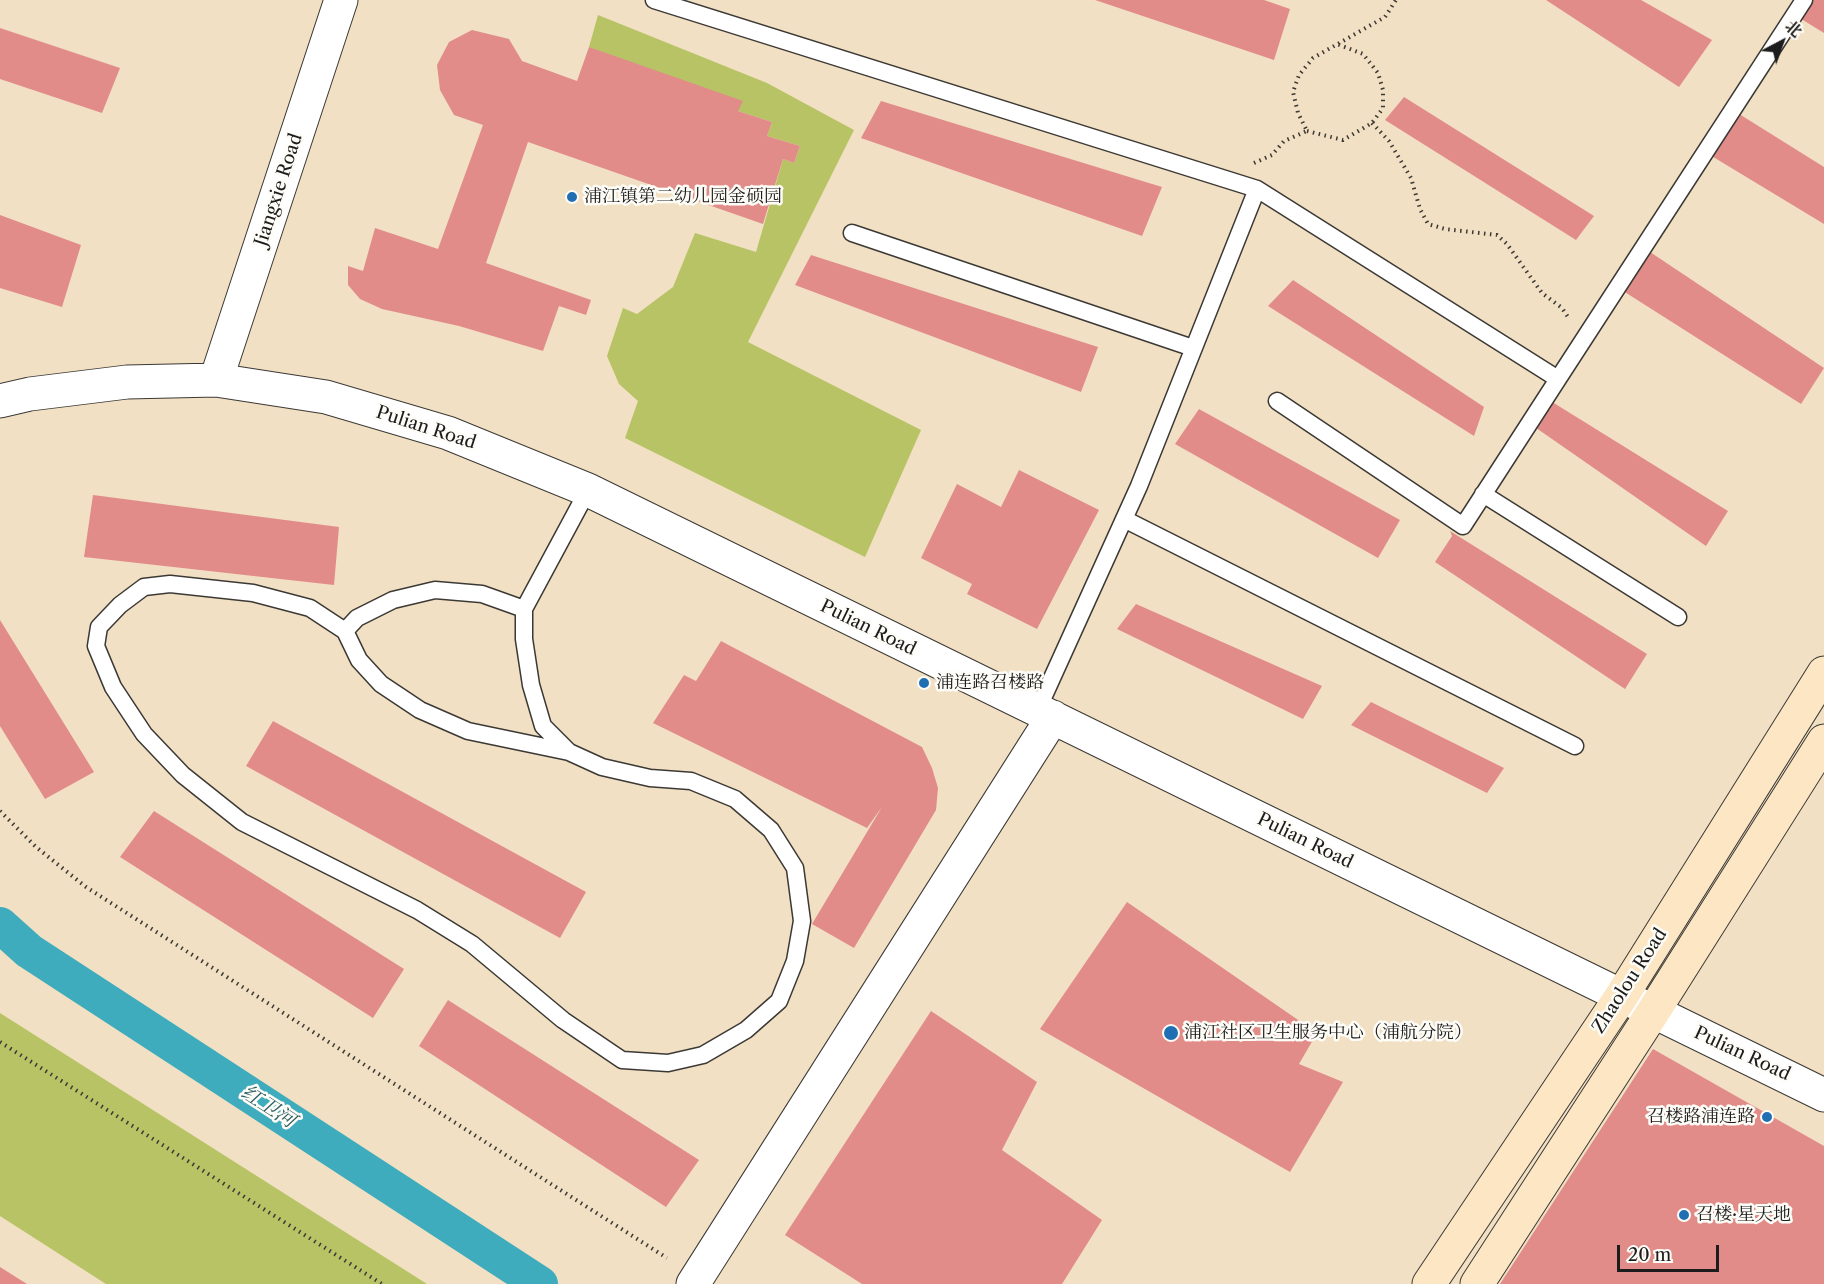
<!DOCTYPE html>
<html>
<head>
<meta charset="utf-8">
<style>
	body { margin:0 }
	#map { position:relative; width:1824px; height:1284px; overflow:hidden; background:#f1e0c3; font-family:"Libre Caslon Text","Noto Serif SC",serif }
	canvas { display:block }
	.north { position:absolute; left:1752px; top:12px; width:60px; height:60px; -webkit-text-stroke:4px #fdfcf7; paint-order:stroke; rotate:41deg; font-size:16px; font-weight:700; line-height:24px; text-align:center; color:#1c1c1c }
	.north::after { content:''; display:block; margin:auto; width:21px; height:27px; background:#1c1c1c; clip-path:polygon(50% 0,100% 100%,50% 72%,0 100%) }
	.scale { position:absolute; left:1617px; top:1245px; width:102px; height:27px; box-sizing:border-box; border:3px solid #1c1c1c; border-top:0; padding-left:8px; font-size:18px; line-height:21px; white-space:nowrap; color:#1c1c1c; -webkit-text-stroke:4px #fdfcf7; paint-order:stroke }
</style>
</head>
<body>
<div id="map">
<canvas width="1824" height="1284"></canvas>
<div class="north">北</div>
<div class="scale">20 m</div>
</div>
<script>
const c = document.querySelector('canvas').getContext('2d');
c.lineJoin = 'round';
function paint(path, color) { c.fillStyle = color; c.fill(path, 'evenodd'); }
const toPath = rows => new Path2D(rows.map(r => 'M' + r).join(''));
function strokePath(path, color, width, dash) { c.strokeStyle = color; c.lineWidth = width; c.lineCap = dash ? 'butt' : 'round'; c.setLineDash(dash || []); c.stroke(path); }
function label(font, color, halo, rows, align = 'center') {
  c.font = font + ' "Libre Caslon Text","Noto Serif SC",serif'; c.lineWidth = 5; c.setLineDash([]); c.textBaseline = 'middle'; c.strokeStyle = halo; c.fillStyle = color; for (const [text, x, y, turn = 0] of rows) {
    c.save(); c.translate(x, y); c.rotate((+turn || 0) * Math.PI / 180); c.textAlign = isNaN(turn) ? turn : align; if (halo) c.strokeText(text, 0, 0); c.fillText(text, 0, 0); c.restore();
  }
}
paint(toPath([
	[598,15,767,83,854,130,748,342,921,430,865,557,625,438,638,401,619,384,607,356,623,308,637,314,673,287,695,233,756,252,783,159,794,163,800,146,767,136,772,122,738,111,589,47],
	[0,1013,427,1284,106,1284,0,1216]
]), '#b7c365');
strokePath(toPath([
	[0,925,29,951,540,1284]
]), '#3eacbc', 36);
paint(toPath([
	[1095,0,1264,0,1290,9,1274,60],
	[1546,0,1641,0,1712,40,1679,87],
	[1810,0,1824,0,1824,33,1798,17],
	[0,28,120,68,102,113,0,79],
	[472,30,509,39,522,61,577,81,589,47,743,101,738,111,772,122,767,136,800,146,794,163,783,159,763,224,528,142,486,263,591,300,586,315,559,306,543,351,459,326,382,309,360,299,348,285,348,266,363,271,375,228,438,249,483,125,454,115,440,90,437,65,449,42],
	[1404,97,1594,216,1576,240,1385,120],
	[881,101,1162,187,1142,236,861,138],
	[1736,112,1824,167,1824,224,1705,152],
	[0,215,81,245,62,307,0,288],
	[1647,250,1824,368,1801,404,1620,289],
	[811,255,1098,347,1081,392,795,285],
	[1293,280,1484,407,1474,436,1268,306],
	[1549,400,1728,511,1706,546,1529,423],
	[1199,409,1400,520,1378,558,1175,444],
	[1019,470,1099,510,1037,629,967,594,972,584,921,558,957,484,1001,507],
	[93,495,339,527,334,585,84,557],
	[1450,531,1647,654,1625,689,1435,562,1452,536],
	[1136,604,1322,686,1303,719,1117,629],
	[0,620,94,772,45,799,0,726],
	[721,641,922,747,932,768,938,788,936,810,854,948,812,924,882,807,867,828,653,723,684,675,696,681],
	[1371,702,1504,768,1487,793,1351,725],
	[273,721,586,892,560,938,246,766],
	[154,811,404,969,373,1018,120,857],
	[1127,902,1317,1033,1299,1064,1343,1082,1290,1172,1040,1029],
	[448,1000,699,1160,666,1207,419,1046],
	[931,1011,1037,1082,1002,1150,1102,1220,1062,1284,862,1284,785,1235],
	[1653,1049,1824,1146,1824,1284,1500,1284],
	[0,1267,27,1284,0,1284]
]), '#e28c89');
const lane = toPath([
	[654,0,1257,189,1139,486,1038,709],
	[1257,189,1558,379,1804,0],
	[852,233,1193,348],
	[1277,401,1463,526,1558,379],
	[1483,494,1678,617],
	[1124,519,1575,746],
	[170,584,253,593,310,608,345,631,359,660,381,684,420,710,468,731,569,752,602,767,650,778,691,781,735,799,771,830,795,868,802,921,795,961,779,1001,746,1030,703,1055,668,1063,622,1060,563,1020,472,944,417,910,242,822,183,775,144,734,113,687,96,646,99,627,120,605,144,587,170,584],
	[345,631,357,618,393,600,435,590,482,594,524,609],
	[569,752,543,726,531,685,524,639,524,609,588,490]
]);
const street = toPath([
	[216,380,341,0],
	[0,401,30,394,127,382,216,380,326,397,448,433,588,490,1824,1095],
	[693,1284,1053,717]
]);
const secondary = toPath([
	[1429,1284,1621,997,1824,673],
	[1477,1284,1653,1012,1824,741]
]);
strokePath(lane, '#3c3935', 19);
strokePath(street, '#3c3935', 35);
strokePath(secondary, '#3c3935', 35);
strokePath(toPath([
	[1372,123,1389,141,1411,178,1420,209,1428,224,1445,229,1497,235,1507,244,1542,293,1562,308,1568,317],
	[1307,131,1343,140,1372,123,1383,108,1383,90,1378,73,1363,54,1337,44],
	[1254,163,1272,155,1284,141,1307,131,1298,113,1293,92,1299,75,1313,58,1385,17,1396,0],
	[0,811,36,847,86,887,667,1258],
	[0,1042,382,1284]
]), '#3c3935', 4, [1.5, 4.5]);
strokePath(lane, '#fff', 16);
strokePath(street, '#fff', 33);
strokePath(secondary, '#fce6c4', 33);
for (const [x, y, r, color] of [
	[572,197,6,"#1f6fb2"],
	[924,683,6,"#1f6fb2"],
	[1171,1033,8,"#1f6fb2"],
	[1767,1117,6,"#1f6fb2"],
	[1684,1215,6,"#1f6fb2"]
]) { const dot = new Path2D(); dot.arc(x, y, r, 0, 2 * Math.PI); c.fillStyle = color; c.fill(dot); strokePath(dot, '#fdfcf7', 2); }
label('18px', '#1c1c1c', '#fdfcf7', [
	["Jiangxie Road",279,190,-72],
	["Pulian Road",426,428,18],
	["Pulian Road",868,628,26],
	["Pulian Road",1305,841,26],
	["Zhaolou Road",1630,981,-57],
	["Pulian Road",1742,1054,25]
]);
label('18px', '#1c1c1c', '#fdfcf7', [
	["浦江镇第二幼儿园金硕园",584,197],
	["浦连路召楼路",936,683],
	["浦江社区卫生服务中心（浦航分院）",1184,1033],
	["召楼路浦连路",1755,1117,"right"],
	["召楼·星天地",1696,1215]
], 'left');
label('italic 20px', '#2b5d64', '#fdfcf7', [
	["红卫河",268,1107,33]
]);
</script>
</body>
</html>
